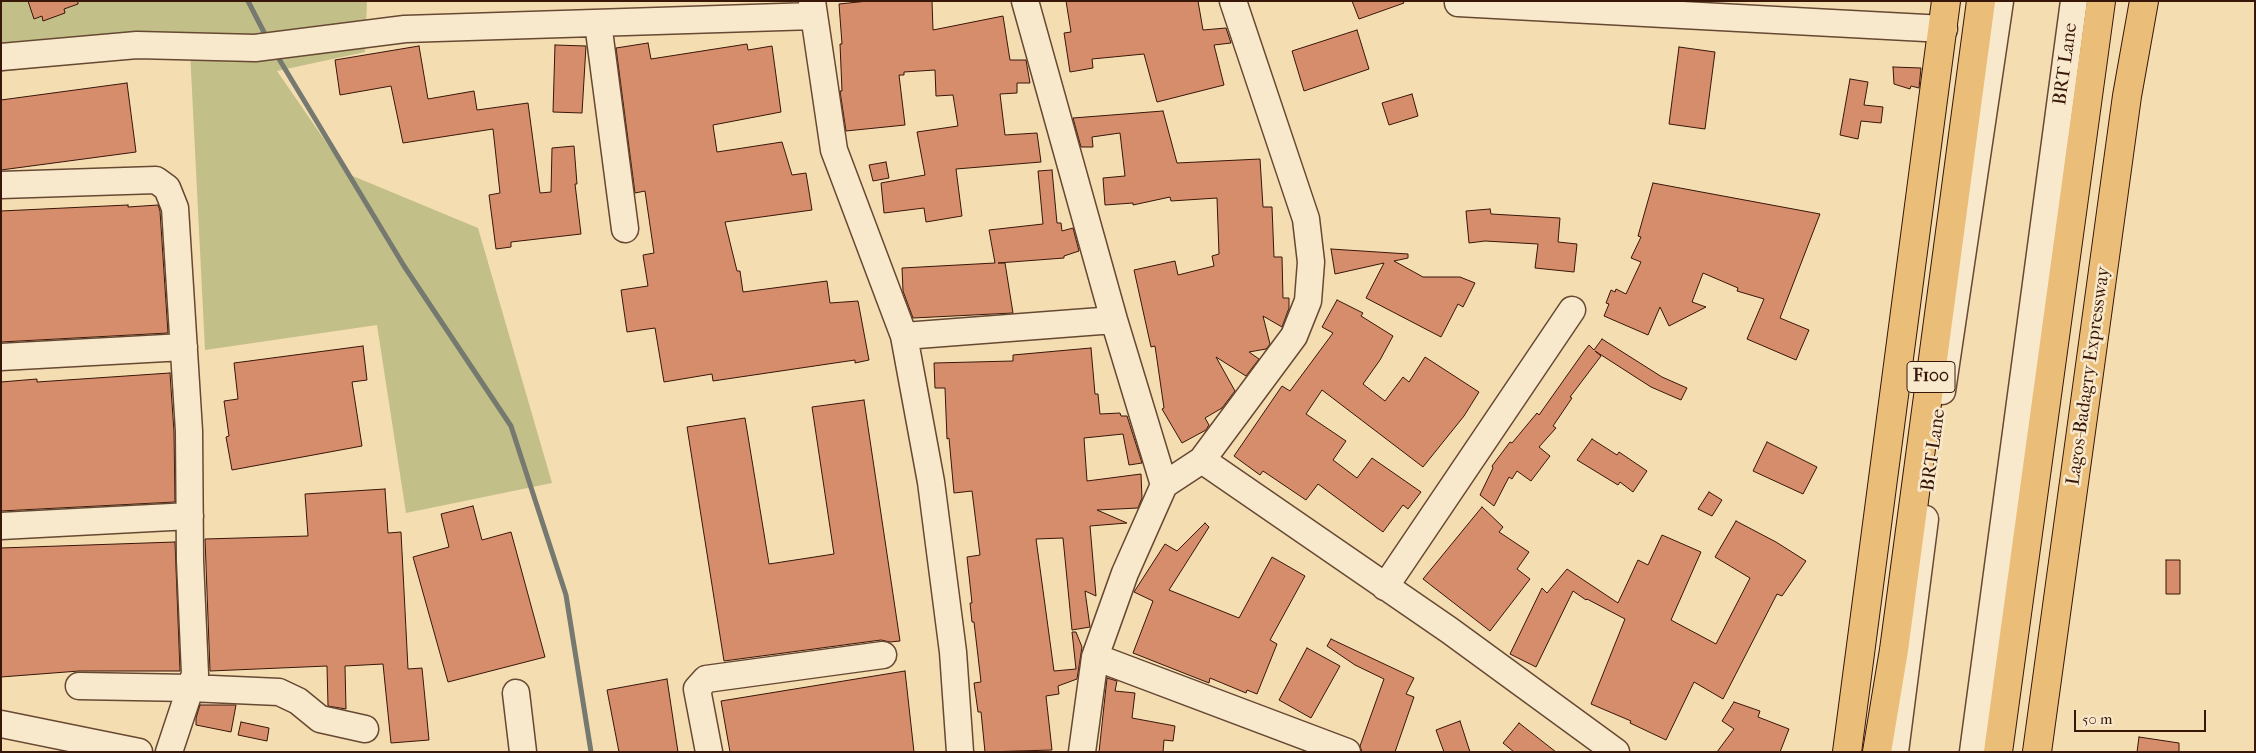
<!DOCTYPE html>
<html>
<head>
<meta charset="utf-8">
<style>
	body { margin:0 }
	#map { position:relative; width:2256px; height:753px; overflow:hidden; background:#f5ddb2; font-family:"IM FELL French Canon",serif }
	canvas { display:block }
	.frame { position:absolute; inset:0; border:2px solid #381608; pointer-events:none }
	.scale { position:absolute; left:2074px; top:710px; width:132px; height:22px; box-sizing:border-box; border:2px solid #381608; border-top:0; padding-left:6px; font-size:15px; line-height:18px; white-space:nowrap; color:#381608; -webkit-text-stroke:4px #f8e9cd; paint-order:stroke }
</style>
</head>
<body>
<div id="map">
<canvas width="2256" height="753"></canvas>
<div class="frame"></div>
<div class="scale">50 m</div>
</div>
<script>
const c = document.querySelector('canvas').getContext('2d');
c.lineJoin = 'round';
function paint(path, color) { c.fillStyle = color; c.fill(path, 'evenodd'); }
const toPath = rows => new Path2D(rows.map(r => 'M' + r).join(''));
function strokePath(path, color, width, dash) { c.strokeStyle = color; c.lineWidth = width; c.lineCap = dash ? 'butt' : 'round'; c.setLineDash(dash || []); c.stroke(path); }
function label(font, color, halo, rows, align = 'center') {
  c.font = font + ' "IM FELL French Canon",serif'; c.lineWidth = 5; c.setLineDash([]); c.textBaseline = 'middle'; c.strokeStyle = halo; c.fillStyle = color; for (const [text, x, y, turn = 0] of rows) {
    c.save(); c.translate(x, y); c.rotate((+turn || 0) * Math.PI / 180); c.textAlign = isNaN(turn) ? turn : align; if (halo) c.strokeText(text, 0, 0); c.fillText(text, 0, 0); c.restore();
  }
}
paint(toPath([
	[1,1,367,1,365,52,277,71,348,174,478,228,552,483,406,513,377,325,205,350,190,51,1,72]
]), '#c2bf88');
strokePath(toPath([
	[248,1,268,40],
	[276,54,404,266,511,426,566,595,591,752]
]), '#75796f', 5);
const building = toPath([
	[28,1,78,1,78,4,64,9,65,13,43,21,42,16,34,19,28,1],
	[868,1,932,1,933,30,1003,16,1010,60,1026,60,1030,83,1017,83,1017,93,1000,94,1005,135,1037,133,1041,162,956,169,962,216,926,222,924,208,884,213,881,183,925,175,917,132,958,126,953,95,936,96,935,70,904,72,904,75,899,75,905,125,846,131,840,91,842,91,840,44,842,44,839,4,868,1],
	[1066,1,1198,1,1203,30,1226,28,1231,43,1214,45,1224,85,1157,102,1144,54,1092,59,1093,68,1070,72,1064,33,1071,32,1066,1],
	[1352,1,1403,1,1404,3,1359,19,1352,1],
	[1357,30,1369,69,1304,91,1292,51,1357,30],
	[648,43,651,59,747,44,748,50,772,46,781,112,713,125,717,152,782,142,792,175,806,173,812,210,725,222,737,271,740,271,743,292,827,281,830,303,858,301,869,360,855,363,855,360,713,381,712,374,664,382,655,328,627,332,621,290,648,286,643,255,654,253,645,191,635,193,616,48,648,43],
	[555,45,586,46,582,113,553,112,555,45],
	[419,46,428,99,474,91,477,110,528,103,540,193,551,192,552,148,574,146,577,184,575,184,581,234,511,242,511,247,496,249,489,195,500,193,493,129,403,143,391,86,340,95,335,60,419,46],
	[1679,47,1715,52,1705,129,1669,124,1679,47],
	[1893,67,1921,68,1919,88,1911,86,1910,89,1894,84,1893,67],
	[1850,79,1868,82,1864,105,1883,107,1881,123,1861,121,1858,139,1840,135,1850,79],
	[127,83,136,152,1,170,1,100,127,83],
	[1412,94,1418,116,1389,125,1382,103,1412,94],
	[1163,111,1177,163,1260,159,1263,207,1272,207,1274,257,1282,257,1283,298,1289,298,1289,308,1282,327,1263,316,1270,344,1266,349,1249,352,1259,359,1246,376,1216,357,1235,391,1222,408,1205,418,1209,425,1206,430,1182,443,1162,409,1164,408,1155,346,1151,347,1134,270,1175,261,1178,275,1214,266,1212,256,1219,254,1217,198,1171,201,1170,197,1133,205,1133,203,1105,205,1103,178,1125,176,1120,133,1092,137,1093,147,1081,147,1073,118,1163,111],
	[886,162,889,178,873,181,869,165,886,162],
	[1052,170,1057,223,1061,223,1062,231,1073,228,1079,251,1064,256,1064,258,998,263,1005,263,1013,313,913,318,903,291,902,268,995,263,989,230,1043,224,1038,171,1052,170],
	[1653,183,1820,214,1780,318,1809,330,1796,360,1747,339,1764,299,1737,291,1738,288,1703,273,1692,302,1706,307,1669,326,1660,307,1648,335,1604,316,1609,304,1606,303,1611,290,1615,292,1616,289,1626,294,1641,262,1631,258,1641,237,1638,236,1653,183],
	[128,205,128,207,158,205,160,211,168,333,1,342,1,211,128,205],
	[1490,209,1491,214,1560,218,1558,242,1577,244,1574,272,1535,268,1538,244,1485,241,1469,243,1466,211,1490,209],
	[1331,249,1408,254,1408,258,1394,261,1423,277,1460,277,1475,283,1463,307,1458,304,1441,337,1366,298,1384,263,1335,274,1331,249],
	[1337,300,1363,313,1361,316,1393,336,1380,360,1363,384,1385,401,1403,377,1409,382,1425,357,1479,392,1464,416,1423,467,1322,390,1306,414,1346,441,1333,460,1357,478,1372,458,1421,492,1408,509,1403,505,1383,532,1318,484,1306,500,1263,471,1260,475,1234,456,1282,386,1290,391,1333,333,1322,327,1337,300],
	[1602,339,1662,377,1687,388,1681,400,1651,387,1595,351,1601,356,1570,397,1572,398,1553,426,1556,428,1539,447,1550,456,1531,481,1517,471,1512,479,1509,477,1494,506,1480,495,1493,468,1492,466,1510,442,1512,443,1537,413,1539,415,1585,350,1589,345,1594,350,1602,339],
	[363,346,367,380,352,382,362,446,232,470,226,437,229,436,224,401,238,399,234,363,363,346],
	[1091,348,1095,394,1098,394,1100,414,1120,413,1121,416,1127,416,1142,463,1129,465,1123,434,1084,438,1087,481,1141,474,1142,498,1138,508,1097,510,1127,523,1090,526,1096,596,1085,591,1090,627,1072,630,1063,538,1036,539,1054,671,1076,669,1072,632,1076,632,1082,647,1077,679,1058,686,1059,694,1046,696,1052,750,985,752,981,712,978,712,974,683,981,682,974,622,972,622,970,603,972,603,967,557,980,555,972,491,954,493,949,438,947,439,945,388,935,388,934,363,1013,361,1013,355,1091,348],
	[170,373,174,432,175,502,1,511,1,382,37,379,37,382,170,373],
	[864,400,900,641,890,642,881,640,724,661,687,427,745,418,769,564,834,554,812,407,864,400],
	[1592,439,1617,455,1619,452,1647,471,1633,492,1620,482,1618,485,1577,460,1592,439],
	[1767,442,1817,467,1803,494,1753,471,1767,442],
	[385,489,388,533,401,532,408,669,422,668,429,740,391,743,383,664,345,666,346,709,328,706,327,666,210,671,205,539,308,536,305,494,385,489],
	[1709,492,1722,500,1712,516,1698,509,1709,492],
	[473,506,482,540,511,532,545,657,448,682,413,557,449,547,441,514,473,506],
	[1482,507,1503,527,1499,532,1529,552,1517,569,1530,579,1490,631,1423,579,1482,507],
	[1736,521,1776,542,1806,561,1782,596,1777,594,1723,699,1694,682,1666,740,1630,723,1631,721,1591,704,1625,619,1587,599,1586,600,1573,591,1536,667,1510,654,1542,588,1547,593,1567,569,1618,603,1638,560,1648,565,1662,535,1701,552,1671,620,1716,644,1750,578,1715,557,1736,521],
	[1205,523,1209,527,1169,590,1239,618,1272,557,1305,576,1270,640,1277,644,1257,694,1247,690,1246,693,1210,678,1209,683,1133,653,1153,601,1134,592,1165,544,1177,551,1205,523],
	[175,542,180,671,79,671,1,677,1,548,175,542],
	[2166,560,2180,560,2180,594,2166,594,2166,560],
	[1331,639,1414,678,1406,694,1414,697,1395,752,1362,752,1360,746,1384,679,1355,665,1327,646,1331,639],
	[1307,648,1340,666,1311,718,1279,700,1307,648],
	[905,671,914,752,730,752,721,701,905,671],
	[1107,678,1117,681,1115,691,1135,693,1132,718,1175,726,1173,741,1164,740,1163,752,1099,752,1107,678],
	[667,679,678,752,619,752,607,690,667,679],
	[1734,702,1760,711,1758,717,1789,729,1780,752,1717,752,1734,729,1722,721,1734,702],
	[200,705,236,705,231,732,196,725,196,718,200,705],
	[1460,721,1470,752,1444,752,1436,730,1460,721],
	[241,722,269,728,267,741,238,735,241,722],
	[1519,723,1556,752,1514,752,1503,743,1519,723],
	[2139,737,2179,743,2179,752,2137,752,2139,737]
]);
paint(building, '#d58d6c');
strokePath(building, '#381608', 1);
const minor = toPath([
	[812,1,834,150,904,336,931,482,953,652,960,752],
	[1025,1,1114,320,1164,485],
	[1458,3,1944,29],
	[598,23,625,229],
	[1,57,137,45,255,48,405,29,814,16],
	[1,185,156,180,167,188,175,208,189,431,190,560,195,674,169,752],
	[904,336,1114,320],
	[1,357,184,347],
	[1942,391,2000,1],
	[1202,460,1449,630,1616,752],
	[1,526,190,516],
	[1385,587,1572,310],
	[1095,657,1347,752],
	[79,686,190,688,279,692,298,701,320,719,365,729],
	[516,693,523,752],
	[1,724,139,752],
	[709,752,697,689,706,679,883,655],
	[1082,752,1095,657,1125,573,1164,485,1202,460,1294,336,1308,301,1311,262,1306,219,1233,1],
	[1895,752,1925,519],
	[1973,752,2074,1]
]);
const major = toPath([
	[1847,752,1946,1],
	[2037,752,2127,96,2144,1]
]);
const highway = toPath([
	[1877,752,1894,650,1981,1],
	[1998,752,2101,1]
]);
strokePath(minor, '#674832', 29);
strokePath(major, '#381608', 30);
strokePath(highway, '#381608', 30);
strokePath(minor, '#f8e9cd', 26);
strokePath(major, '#eabe79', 28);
strokePath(highway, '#eabe79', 28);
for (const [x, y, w] of [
	[1931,377,48]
]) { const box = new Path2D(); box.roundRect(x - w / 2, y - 15.5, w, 31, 4); c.fillStyle = '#f8e9cd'; c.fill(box); strokePath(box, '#381608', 1); }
label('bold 18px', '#381608', null, [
	["F100",1931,377]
]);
label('19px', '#381608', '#f8e9cd', [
	["BRT Lane",2066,64,-82],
	["Lagos-Badagry Expressway",2089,376,-82],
	["BRT Lane",1934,450,-82]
]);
</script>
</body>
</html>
